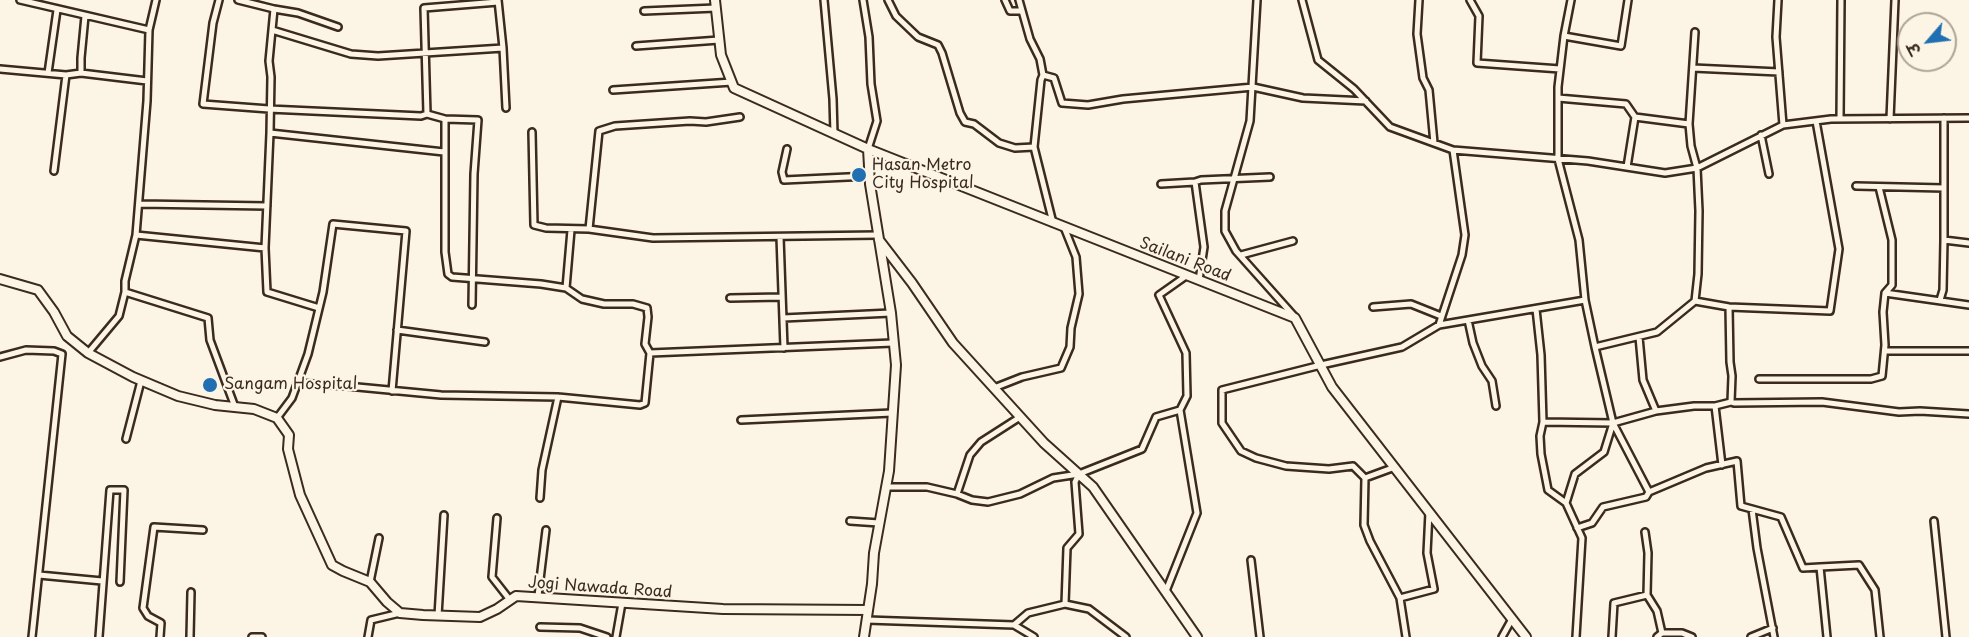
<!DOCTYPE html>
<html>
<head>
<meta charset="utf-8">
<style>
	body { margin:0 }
	#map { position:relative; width:1969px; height:637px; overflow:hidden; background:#fcf5e5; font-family:"Playpen Sans","Playpen Sans Deva",sans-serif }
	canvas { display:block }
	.north { position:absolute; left:1897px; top:12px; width:60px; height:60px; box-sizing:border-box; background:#fcf5e5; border:2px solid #afa495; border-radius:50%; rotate:242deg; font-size:16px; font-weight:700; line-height:24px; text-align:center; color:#3b2a1e }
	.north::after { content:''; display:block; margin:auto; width:21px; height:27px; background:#1f6fb2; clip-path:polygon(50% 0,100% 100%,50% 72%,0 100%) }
</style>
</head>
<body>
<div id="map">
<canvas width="1969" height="637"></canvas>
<div class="north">उ</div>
</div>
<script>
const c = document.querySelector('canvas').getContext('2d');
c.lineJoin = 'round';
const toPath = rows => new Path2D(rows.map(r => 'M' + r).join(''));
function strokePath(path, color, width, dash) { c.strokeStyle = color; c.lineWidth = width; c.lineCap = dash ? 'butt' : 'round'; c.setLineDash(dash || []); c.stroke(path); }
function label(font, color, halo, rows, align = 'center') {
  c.font = font + ' "Playpen Sans",sans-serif'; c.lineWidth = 4.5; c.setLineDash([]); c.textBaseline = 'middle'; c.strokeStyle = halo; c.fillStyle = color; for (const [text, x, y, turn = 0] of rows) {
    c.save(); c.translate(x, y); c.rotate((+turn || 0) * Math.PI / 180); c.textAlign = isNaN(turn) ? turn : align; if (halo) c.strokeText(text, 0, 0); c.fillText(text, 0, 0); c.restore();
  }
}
const street = toPath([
	[20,0,149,30],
	[219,0,213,23,203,104,269,109,421,116,427,114,445,119,478,120,474,174,472,305],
	[238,0,274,9,269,61,271,77,270,133,265,248,267,292,319,308],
	[498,0,503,48,506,108],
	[824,0,833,99,834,134],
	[863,0,869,37,871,84,877,121,868,149],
	[888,0,896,16,918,37,938,45,942,53,960,113,965,122,974,124,999,143,1015,148,1034,147],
	[1005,0,1010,11,1021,11],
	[1019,0,1030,39,1040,59,1043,75,1041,80,1034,147,1053,223],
	[1257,0,1250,121,1225,211,1225,231,1236,251,1294,316],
	[1302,0,1318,60,1354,89,1390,127,1453,150,1588,161,1665,173,1697,168,1783,125,1831,119,1969,118],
	[1419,0,1417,34,1423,78,1429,90,1434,143],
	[1470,0,1479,16,1477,63,1560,69],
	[1778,0,1776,37,1783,125],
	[274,9,298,13,338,27],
	[644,11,716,8],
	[272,30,351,54,378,56,503,48],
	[1564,36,1621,46,1628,0],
	[636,46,719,40],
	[1693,68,1779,72],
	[0,69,66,75,81,73,147,81],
	[48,73,57,10],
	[81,73,81,58,85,16],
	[1043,75,1054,78,1062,103,1088,105,1123,99,1253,87,1303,98,1366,101],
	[613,90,732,82],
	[1558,98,1626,104,1635,117,1689,124,1695,32],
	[427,114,424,8,498,2],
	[445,119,445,252,448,274,452,277,541,284,566,288,571,230],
	[1840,119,1841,0],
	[1890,119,1895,0],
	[532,132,534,225,546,228,589,229,653,238,878,235],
	[270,133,444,152],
	[1761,135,1769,174],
	[787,149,782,172,784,180,869,176],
	[1627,167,1635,117],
	[54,171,66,75],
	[1195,182,1204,247,1199,280],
	[1161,184,1195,182,1201,180,1270,177],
	[1856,186,1944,188],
	[140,204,267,206],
	[589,229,599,131,615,126,690,121,706,122,740,117],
	[136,235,265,248],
	[780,237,784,348],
	[1944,240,1969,243],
	[1241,255,1293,241],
	[566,288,582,299,604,304,633,304,647,308,648,317,645,344,650,353,893,343],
	[125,292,208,318,210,340,235,407],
	[1885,293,1969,305],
	[730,298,781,297],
	[1585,300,1595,347,1657,332,1695,301,1698,274,1699,211,1697,168,1691,146,1689,124],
	[1940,300,1943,290,1944,240,1944,118],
	[1695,301,1729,307,1830,311,1839,249,1816,121],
	[1373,307,1411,304,1441,316],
	[1729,307,1730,362,1732,376,1731,402],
	[1536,309,1541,355,1543,422,1540,436,1541,454,1548,490,1566,503],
	[783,318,891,313],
	[1468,320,1473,343,1482,366,1492,381,1496,406],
	[1439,325,1462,255,1465,235,1453,150],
	[397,330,485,342],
	[1639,337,1643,380,1656,411],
	[1885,351,1969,351],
	[88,353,119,316,125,292,125,281,136,235,147,101,149,30,156,0],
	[0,357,26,350,54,351,62,354,32,637],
	[1759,379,1871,379,1882,376,1885,345,1883,312,1885,293,1892,285,1892,240,1879,187],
	[297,383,347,386,441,395,558,397,640,405,645,403,650,353],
	[994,388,1022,377,1061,368,1070,347,1071,328,1079,294,1076,257,1064,227],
	[1715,406,1722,465],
	[277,418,292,398,308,354,323,292,333,224,406,231,392,391],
	[741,420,892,413],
	[1543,422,1613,423,1649,492],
	[1613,423,1656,411,1694,406,1715,406,1731,402,1734,403,1822,402,1899,412,1920,411,1969,414],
	[126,439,141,381],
	[1365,478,1395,467],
	[886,487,927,487,957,494,972,500,988,502,1020,494,1053,478,1079,474,1142,449,1156,417,1180,410],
	[957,494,970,455,981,442,1020,417],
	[540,498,542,470,558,397],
	[1752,509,1757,548,1774,637],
	[497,518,492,577,510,600],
	[850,521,879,523],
	[1934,521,1946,637],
	[1577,528,1592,523,1603,507,1646,497,1649,492,1706,468,1737,461,1741,506,1781,517,1803,568,1820,567,1827,637],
	[1645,532,1648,553,1647,595,1657,611,1662,633],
	[1251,560,1260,637],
	[1820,567,1859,565,1875,590,1880,637],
	[39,575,102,581],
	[370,582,379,538],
	[1166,591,1197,513,1180,410,1187,396,1186,353,1159,295,1186,276],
	[538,596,546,530],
	[1400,598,1434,589,1427,553,1429,512],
	[1065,604,1067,548,1079,534,1075,482,1079,474],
	[438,616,444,515],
	[867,620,1014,625,1034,637],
	[1014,625,1028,613,1065,604,1089,609,1126,637],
	[540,627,580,628,607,637],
	[99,637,110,490,124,490,120,582],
	[160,637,161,623,148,616,143,608,154,527,203,530],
	[190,637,191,592],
	[252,637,262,637],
	[368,637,371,620,400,613],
	[616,637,622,603],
	[1406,637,1400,598,1370,541,1364,525,1365,478,1353,466,1329,469,1286,466,1256,458,1241,451,1222,423,1222,390,1321,365,1402,347,1439,325,1585,300,1579,240,1558,159,1558,87,1564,36,1571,0],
	[1502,637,1512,619],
	[1576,637,1582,538,1566,503,1575,474,1604,452,1613,423,1595,347],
	[1612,637,1614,603,1647,595],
	[1657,637,1662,633,1682,633,1692,637],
	[1751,637,1773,628]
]);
const secondary = toPath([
	[715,0,721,55,734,88,868,149,1295,318,1332,387,1526,637],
	[879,240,912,283,953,343,1044,443,1093,487,1197,637],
	[0,279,38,290,54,312,67,336,88,353,133,377,178,396,215,405,254,409,277,418,289,435,288,449,300,495,332,565,343,571,370,582,387,602,400,613,423,615,480,617,497,609,516,596,723,609,868,610],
	[864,637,872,584,874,553,889,471,896,365,891,313,870,184,868,149]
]);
strokePath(street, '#3b2a1e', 10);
strokePath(secondary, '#3b2a1e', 12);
strokePath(street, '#fcf5e5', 5);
strokePath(secondary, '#fcf5e5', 8);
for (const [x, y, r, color] of [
	[859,175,8,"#1f6fb2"],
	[210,385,8,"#1f6fb2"]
]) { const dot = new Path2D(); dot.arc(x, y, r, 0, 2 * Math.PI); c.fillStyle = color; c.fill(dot); strokePath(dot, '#fcf5e5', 2); }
label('16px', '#3b2a1e', '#fcf5e5', [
	["Hasan Metro",872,166],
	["City Hospital",872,184],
	["Sangam Hospital",224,385]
], 'left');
label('16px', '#3b2a1e', '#fcf5e5', [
	["Sailani Road",1185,260,21],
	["Jogi Nawada Road",600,588,4]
]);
</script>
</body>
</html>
